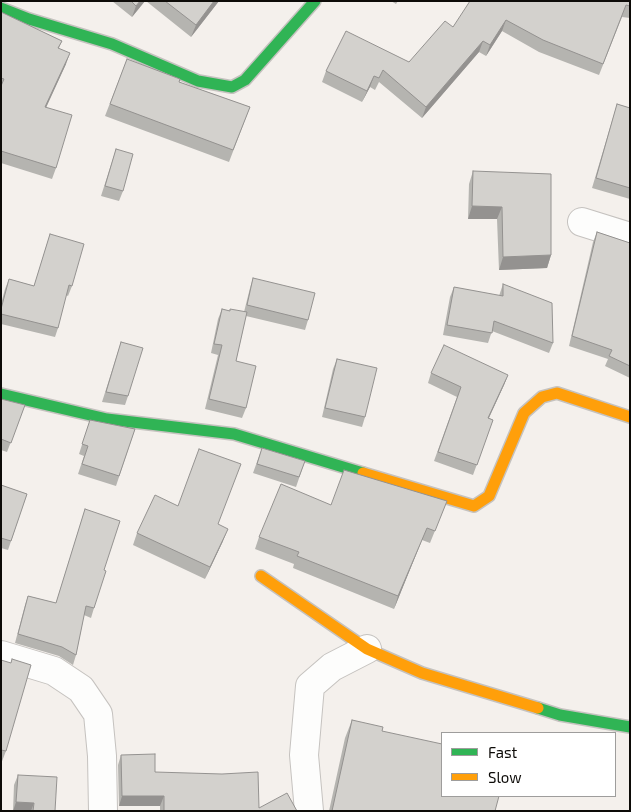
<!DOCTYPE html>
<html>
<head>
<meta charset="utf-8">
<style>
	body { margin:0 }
	#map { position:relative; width:631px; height:812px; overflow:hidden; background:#f4f0ec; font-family:"Exo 2",sans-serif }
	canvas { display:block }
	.frame { position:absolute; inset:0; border:2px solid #0d0b08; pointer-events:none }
	.legend { position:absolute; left:441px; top:732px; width:175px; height:65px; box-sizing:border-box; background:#fff; border:1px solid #9e9d9c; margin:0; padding:6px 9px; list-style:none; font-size:15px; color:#0d0b08 }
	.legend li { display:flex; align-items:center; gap:10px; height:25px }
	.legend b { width:25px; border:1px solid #9e9d9c }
</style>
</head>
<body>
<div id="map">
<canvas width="631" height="812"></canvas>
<div class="frame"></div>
<ul class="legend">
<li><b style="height:6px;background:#30b455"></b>Fast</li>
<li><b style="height:6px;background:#ff9f0a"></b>Slow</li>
</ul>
</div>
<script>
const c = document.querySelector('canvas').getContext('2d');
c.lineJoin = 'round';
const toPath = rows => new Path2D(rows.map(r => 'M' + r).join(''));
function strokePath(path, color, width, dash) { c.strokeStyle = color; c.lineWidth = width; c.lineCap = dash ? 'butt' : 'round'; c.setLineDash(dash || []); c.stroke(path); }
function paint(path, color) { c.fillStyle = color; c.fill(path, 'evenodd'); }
const street = toPath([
	[582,222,630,237],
	[1,655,54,671,81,689,98,714,102,756,103,811],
	[309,811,304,755,310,686,332,667,367,649]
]);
const fast = toPath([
	[1,8,29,19,112,44,198,81,232,87,245,80,315,1],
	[1,394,107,419,234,434,363,473],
	[538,708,560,715,630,727]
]);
const slow = toPath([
	[363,473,474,506,489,496,524,413,542,397,557,393,630,417],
	[261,576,367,649,422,673,538,708]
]);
strokePath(street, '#c5c2bf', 30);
strokePath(fast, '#c5c2bf', 14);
strokePath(slow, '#c5c2bf', 14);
strokePath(street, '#fdfdfc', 28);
strokePath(fast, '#30b455', 11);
strokePath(slow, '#ff9f0a', 11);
paint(toPath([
	[112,1,145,1,132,17],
	[146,1,219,1,191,37],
	[391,1,398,1,396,4],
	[630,1,630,18,622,17,599,75,539,52,502,31,486,56,479,52,422,118,379,82,375,90,370,87,362,102,322,82,326,71,409,62,453,27],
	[1,12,62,41,59,48,66,64,46,108,56,168,52,179,1,163],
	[127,59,179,82,250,107,229,162,105,116],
	[617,104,630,108,630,199,592,188],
	[116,149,123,191,119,201,101,196],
	[473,171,551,255,547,268,499,270,497,219,468,219,469,184],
	[597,232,630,243,630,378,605,366,608,359,569,346,593,242],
	[50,234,72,286,68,296,66,295,58,328,55,337,1,324,1,304,5,289,9,279,34,286],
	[253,278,308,320,305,330,246,316,236,361,246,408,242,418,205,409,218,355,211,353,218,319,222,309,229,311,244,312,250,288],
	[503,284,553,343,549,353,492,331,488,343,443,335,450,297,454,287,499,296],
	[121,342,128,396,125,405,102,402],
	[337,359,365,417,362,427,322,417,333,369],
	[431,373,508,375,504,385,489,418,493,420,473,475,434,461,457,397,428,383],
	[1,399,25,405,7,452,1,450],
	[90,420,135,429,116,486,78,474,84,456,79,454],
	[262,448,305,461,296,487,253,473],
	[1,485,27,494,8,550,1,548],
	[447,501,430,543,422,540,394,609,293,568,294,564,255,549,259,537,331,505],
	[85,509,104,570,94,608,91,618,84,615,76,655,73,665,59,656,15,643,25,605,28,596,56,603],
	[218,525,223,541,205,579,133,545,137,533],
	[1,660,6,751,1,764],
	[352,720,382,731,495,811,329,811,345,738],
	[121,755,155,772,259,808,297,811,160,811,160,806,119,806,118,765],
	[18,775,55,811,13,811,14,785]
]), '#b5b4b0');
paint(toPath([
	[140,1,145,1,132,17,136,6],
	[214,1,219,1,191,37,196,25],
	[506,20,502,31,486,56,490,45],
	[483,41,479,52,422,118,426,107],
	[70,53,66,64,41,118,45,107],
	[374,76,370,87,362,102,367,91],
	[472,206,502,207,497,219,468,219],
	[551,255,547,268,499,270,503,257],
	[508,375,504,385,484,428,488,418],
	[427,528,422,540,394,609,398,596],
	[228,529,223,541,205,579,210,567],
	[122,796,164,796,160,806,119,806],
	[16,802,34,803,31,811,13,811]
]), '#949290');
const building = toPath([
	[131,1,140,1,136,6,131,1],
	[165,1,214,1,196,25,165,1],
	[470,1,630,1,630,6,626,5,603,64,543,40,506,20,490,45,483,41,426,107,383,70,379,78,374,76,367,91,326,71,346,31,409,62,445,21,453,27,470,1],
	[1,12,62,41,58,48,70,53,45,107,72,115,56,168,1,151,1,86,4,79,1,78,1,12],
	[127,59,180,79,179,82,250,107,233,150,110,104,127,59],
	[617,104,630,108,630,188,596,178,617,104],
	[116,149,133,154,123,191,105,186,116,149],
	[473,171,551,174,551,255,503,257,502,207,472,206,473,171],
	[597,232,630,243,630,366,609,356,612,350,572,336,597,232],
	[50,234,84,244,72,286,69,285,58,328,1,314,1,309,9,279,34,286,50,234],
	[253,278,315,293,308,320,247,305,253,278],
	[503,284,552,303,553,343,494,321,492,333,447,325,454,287,503,296,503,284],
	[222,309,230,311,230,309,247,312,236,361,256,366,246,408,209,399,222,345,214,344,222,309],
	[121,342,143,348,128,396,106,392,121,342],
	[444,345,508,375,488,418,493,420,477,465,438,452,461,387,431,373,444,345],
	[337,359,377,368,365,417,325,408,337,359],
	[1,399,25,405,11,443,1,439,1,399],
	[90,420,135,429,119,476,82,464,88,446,82,444,90,420],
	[262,448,305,461,299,477,257,464,262,448],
	[199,449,241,464,218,524,228,529,210,567,137,533,155,495,178,506,199,449],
	[344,470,447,501,435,531,427,528,398,596,297,556,299,552,259,537,281,484,331,505,344,470],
	[1,485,27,494,11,541,1,538,1,485],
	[85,509,120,521,104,570,106,571,94,608,86,606,76,655,62,647,18,634,28,596,56,603,85,509],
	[12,659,31,665,6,751,1,750,1,660,11,663,12,659],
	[352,720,383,727,382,731,442,744,442,796,499,796,495,811,332,811,352,720],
	[155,754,155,772,222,774,258,772,259,808,287,793,297,811,164,811,164,796,122,796,121,755,155,754],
	[18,775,57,777,55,811,33,811,34,803,16,802,18,775]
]);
paint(building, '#d3d1cd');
strokePath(building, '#949290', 1);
</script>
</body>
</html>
